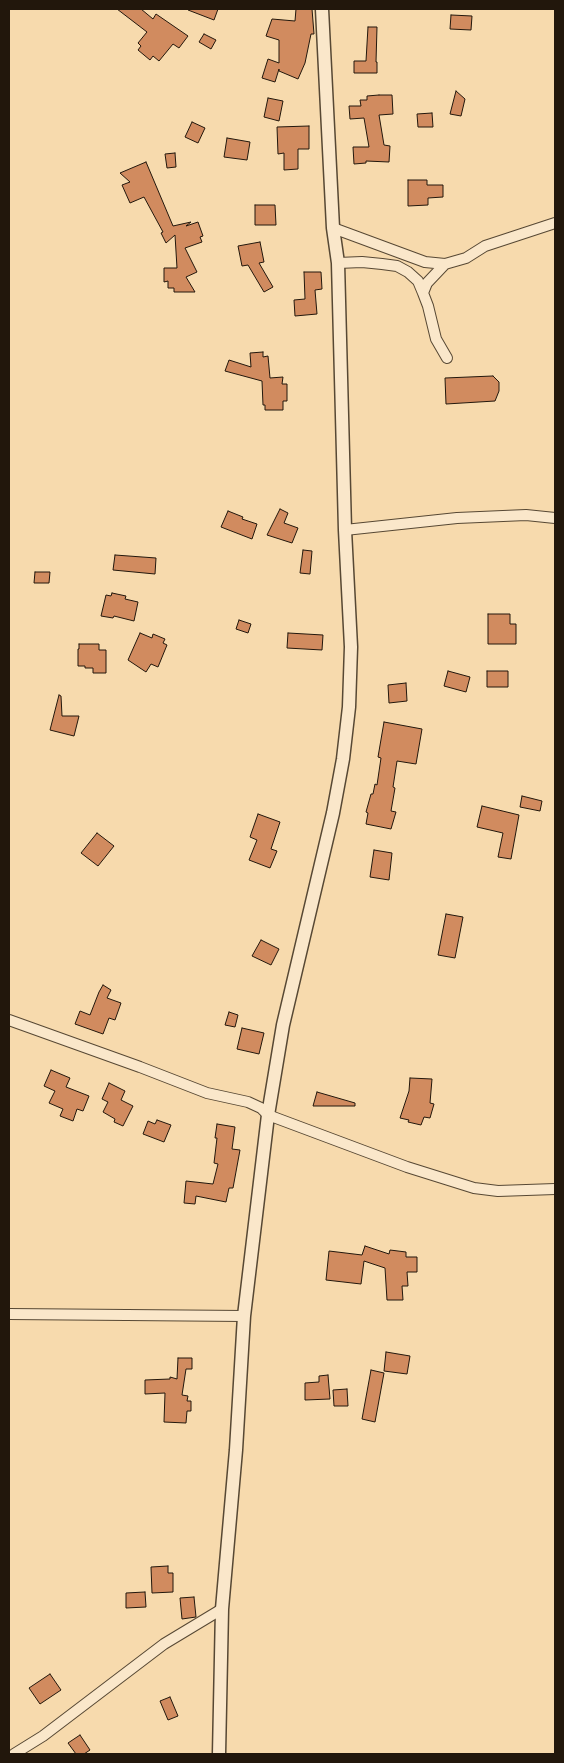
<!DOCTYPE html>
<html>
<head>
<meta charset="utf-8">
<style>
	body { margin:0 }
	#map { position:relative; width:564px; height:1763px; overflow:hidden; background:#f7daad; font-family:"IM FELL DW Pica",serif }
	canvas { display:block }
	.frame { position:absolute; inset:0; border:10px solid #22170c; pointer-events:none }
</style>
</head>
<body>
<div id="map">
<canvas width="564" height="1763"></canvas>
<div class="frame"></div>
</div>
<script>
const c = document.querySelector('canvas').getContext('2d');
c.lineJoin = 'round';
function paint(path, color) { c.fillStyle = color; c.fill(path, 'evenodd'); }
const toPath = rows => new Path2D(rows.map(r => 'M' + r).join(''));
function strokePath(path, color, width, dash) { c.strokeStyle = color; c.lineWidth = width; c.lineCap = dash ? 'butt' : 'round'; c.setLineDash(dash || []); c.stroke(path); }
const building = toPath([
	[117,9,141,9,153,19,156,14,188,36,179,48,173,44,159,61,153,56,150,60,138,50,141,46,138,43,147,32,117,9],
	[188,9,218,9,214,20,188,10,188,9],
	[296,9,312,9,314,34,311,34,305,63,298,79,279,71,279,69,275,82,262,78,268,59,279,63,279,40,266,36,272,19,295,21,296,9],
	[451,15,472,16,471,30,450,29,451,15],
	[368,27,377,27,376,62,377,62,377,73,354,73,354,61,366,61,368,27],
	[204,34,216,40,211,49,199,42,204,34],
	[456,91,465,99,461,116,450,114,456,91],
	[379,95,392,95,393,114,379,115,384,145,390,146,389,162,366,161,366,163,354,164,353,147,369,147,364,118,350,119,349,106,361,106,360,100,367,100,367,96,379,95],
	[268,98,283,101,279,121,264,117,268,98],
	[432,113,433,127,418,127,417,114,432,113],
	[192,122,205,128,198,143,185,137,192,122],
	[309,126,309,149,298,149,298,169,284,170,284,153,278,154,277,127,309,126],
	[227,138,250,142,247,160,224,157,227,138],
	[175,153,176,167,167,168,165,154,175,153],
	[146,162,173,226,191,222,186,226,198,222,203,236,200,237,202,242,185,248,197,272,186,277,195,292,174,292,174,288,168,288,168,281,164,282,164,268,177,268,175,235,166,243,161,233,163,232,144,197,130,203,122,185,130,182,120,173,146,162],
	[408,180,427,180,427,185,443,185,443,197,428,198,428,205,408,206,408,180],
	[255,205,275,205,276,225,255,225,255,205],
	[260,242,264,262,259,263,273,287,264,292,248,265,242,266,238,246,260,242],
	[304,272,321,272,322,289,315,290,317,314,295,316,294,300,305,299,304,272],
	[263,352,263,357,268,356,270,378,283,377,282,384,287,384,287,401,283,401,283,410,265,410,265,405,263,405,262,381,225,371,229,360,251,367,250,353,263,352],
	[493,376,499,382,499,391,495,401,446,404,445,378,493,376],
	[280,509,288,513,284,523,298,528,292,543,267,535,280,509],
	[228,511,243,517,242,519,257,524,252,539,221,527,228,511],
	[303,550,312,551,310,574,300,573,303,550],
	[115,555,156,558,155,574,113,570,115,555],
	[35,572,50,572,49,583,34,583,35,572],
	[112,593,126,596,125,599,138,602,134,621,114,616,113,618,101,616,106,595,111,596,112,593],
	[488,614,510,614,510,624,516,624,516,644,488,644,488,614],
	[239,620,251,624,248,633,236,629,239,620],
	[140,633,152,638,153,634,165,639,163,643,167,645,158,667,151,664,146,672,128,660,140,633],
	[288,633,323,635,322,650,287,648,288,633],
	[79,644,99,644,99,650,106,650,106,673,93,673,93,668,85,668,85,666,78,666,78,649,79,649,79,644],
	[448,671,470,677,466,692,444,686,448,671],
	[487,671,508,671,508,687,487,687,487,671],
	[406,683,407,701,389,703,388,685,406,683],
	[59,695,61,696,62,716,79,716,74,736,50,730,59,695],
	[384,722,422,729,416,764,397,761,393,787,395,788,391,811,396,812,391,829,366,824,368,813,366,812,371,794,373,794,375,784,377,785,381,758,378,757,384,722],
	[522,796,542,801,540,811,520,807,522,796],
	[482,806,519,815,511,859,498,857,503,833,477,827,482,806],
	[258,814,280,822,271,849,277,851,270,868,249,860,257,840,250,837,258,814],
	[97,833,114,846,98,866,81,853,97,833],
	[374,850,392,853,389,880,370,877,374,850],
	[446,914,463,917,455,958,438,955,446,914],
	[261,940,279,949,271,965,252,956,261,940],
	[103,985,111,990,107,998,121,1003,115,1020,109,1018,103,1034,75,1024,80,1011,90,1015,99,992,103,985],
	[229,1012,238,1015,235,1027,225,1025,229,1012],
	[242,1028,264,1033,259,1054,237,1049,242,1028],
	[51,1070,70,1078,66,1087,89,1096,83,1111,77,1109,73,1121,60,1116,63,1109,49,1103,55,1091,44,1086,51,1070],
	[410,1078,432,1079,430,1103,434,1104,430,1118,424,1117,421,1125,408,1122,409,1120,400,1118,409,1091,410,1078],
	[109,1083,125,1091,121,1100,133,1106,123,1126,114,1122,115,1119,103,1112,108,1102,102,1099,109,1083],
	[317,1092,355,1103,355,1106,313,1106,317,1092],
	[157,1120,171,1125,164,1142,143,1134,148,1121,155,1124,157,1120],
	[217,1124,235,1127,232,1149,240,1150,233,1188,229,1188,226,1202,196,1196,195,1204,184,1203,186,1181,213,1184,218,1164,214,1163,217,1138,215,1138,217,1124],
	[365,1246,389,1254,390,1250,406,1252,406,1257,417,1257,417,1272,407,1272,408,1286,402,1286,403,1300,387,1300,385,1268,364,1261,361,1284,326,1280,329,1251,362,1255,365,1246],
	[386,1352,410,1356,407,1374,384,1371,386,1352],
	[178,1358,192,1358,192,1369,186,1369,182,1395,188,1396,187,1401,191,1401,191,1411,187,1411,186,1423,164,1422,165,1393,145,1394,145,1380,170,1379,170,1377,177,1379,178,1358],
	[371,1370,384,1373,375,1422,362,1419,371,1370],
	[328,1375,330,1399,305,1400,305,1383,319,1382,319,1376,328,1375],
	[347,1389,348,1406,334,1406,333,1390,347,1389],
	[168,1566,168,1573,173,1573,173,1592,152,1593,151,1567,168,1566],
	[145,1592,146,1607,126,1608,126,1593,145,1592],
	[194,1597,196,1617,182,1619,180,1598,194,1597],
	[50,1674,61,1690,40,1704,29,1688,50,1674],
	[170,1697,178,1716,168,1720,160,1701,170,1697],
	[80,1735,90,1750,84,1754,76,1754,68,1743,80,1735]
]);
paint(building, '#d18b5f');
strokePath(building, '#22170c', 1);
const minor = toPath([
	[333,228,425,262,445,264,466,258,485,246,555,223],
	[338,263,362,262,382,264,397,266,408,272,418,281,423,293,428,306,436,339,447,358],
	[423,293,427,283,445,264],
	[345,530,457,518,526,515,555,518],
	[9,1020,140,1067,207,1093,248,1102,261,1108,268,1115,407,1167,474,1188,498,1191,555,1189],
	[9,1314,244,1316],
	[14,1754,43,1736,164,1644,222,1609]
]);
const tertiary = toPath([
	[219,1754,222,1609,236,1450,244,1316,268,1115,283,1025,333,813,343,759,349,707,351,647,345,530,338,263,333,228,322,9]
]);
strokePath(minor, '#574834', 12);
strokePath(tertiary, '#574834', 15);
strokePath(minor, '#fae7ca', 10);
strokePath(tertiary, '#fae7ca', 12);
</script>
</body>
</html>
